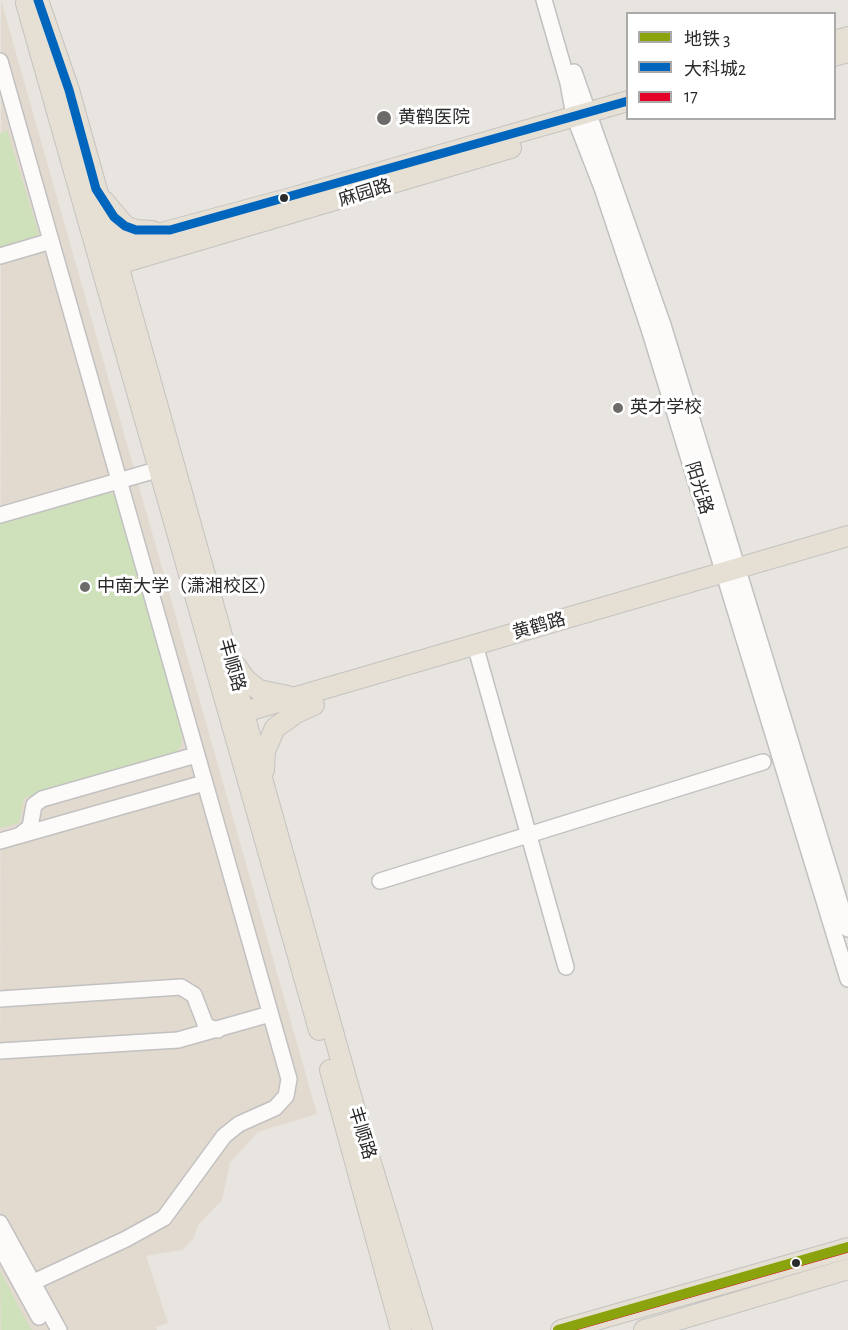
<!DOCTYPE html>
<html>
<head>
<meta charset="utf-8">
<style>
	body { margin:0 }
	#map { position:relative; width:848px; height:1330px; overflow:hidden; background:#e8e4e0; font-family:"Alegreya Sans","Noto Sans SC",sans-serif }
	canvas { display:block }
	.legend { position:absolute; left:626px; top:12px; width:210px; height:108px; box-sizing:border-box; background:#fff; border:2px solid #aaa; margin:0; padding:8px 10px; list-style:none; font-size:18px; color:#2a2a2a }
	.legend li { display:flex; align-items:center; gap:12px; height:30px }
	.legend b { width:30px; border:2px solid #aaa }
</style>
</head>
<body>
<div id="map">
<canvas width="848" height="1330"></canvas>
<ul class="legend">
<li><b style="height:8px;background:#8ba40d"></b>地铁 3</li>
<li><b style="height:8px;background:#0065bd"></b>大科城2</li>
<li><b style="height:8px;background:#e4002b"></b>17</li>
</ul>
</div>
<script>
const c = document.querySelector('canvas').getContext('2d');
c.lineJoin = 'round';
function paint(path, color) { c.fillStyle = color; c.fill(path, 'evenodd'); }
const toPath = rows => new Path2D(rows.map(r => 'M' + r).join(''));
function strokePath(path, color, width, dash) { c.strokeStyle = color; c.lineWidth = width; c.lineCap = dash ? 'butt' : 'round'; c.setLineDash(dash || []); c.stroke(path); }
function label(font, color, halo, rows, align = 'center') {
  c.font = font + ' "Alegreya Sans","Noto Sans SC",sans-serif'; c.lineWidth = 6; c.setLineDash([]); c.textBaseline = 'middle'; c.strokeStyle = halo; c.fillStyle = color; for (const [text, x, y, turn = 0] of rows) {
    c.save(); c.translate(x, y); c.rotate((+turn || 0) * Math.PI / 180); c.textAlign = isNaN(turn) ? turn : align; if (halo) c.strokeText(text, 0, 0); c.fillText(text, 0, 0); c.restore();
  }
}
paint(toPath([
	[1,0,317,1114,258,1132,230,1163,222,1200,199,1224,193,1239,182,1250,146,1256,168,1323,156,1327,157,1330,0,1330]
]), '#e2dacf');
paint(toPath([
	[7,130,39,235,0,247,0,133],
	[102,490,119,497,181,725,182,743,177,752,24,798,19,823,0,828,0,520],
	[0,1271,26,1320,32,1330,1,1330]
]), '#cfe1bb');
const minor = toPath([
	[544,0,568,83,574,116,602,188,650,332,848,979],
	[0,61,289,1079,286,1096,275,1108,239,1124,224,1136,164,1218,126,1239,23,1287],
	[574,72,663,325,848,929],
	[0,256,51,241],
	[0,515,160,469],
	[475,645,566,967],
	[20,835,30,827,34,805,42,799,196,755],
	[0,841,204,783],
	[380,881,763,762],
	[0,999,181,987,194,995,206,1026,218,1030],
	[0,1051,178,1040,270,1014],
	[0,1223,59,1330],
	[0,1246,39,1317]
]);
const major = toPath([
	[38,0,69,90,357,1117,422,1330],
	[26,3,319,1030],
	[834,41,848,37],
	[834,56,848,52],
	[104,201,125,226,136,230,152,231],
	[102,249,291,198,628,101],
	[105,268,511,148],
	[236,666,246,680,259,690,288,696],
	[234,715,848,536],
	[264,770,265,751,275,728,296,713,314,705],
	[330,1070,401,1330],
	[561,1330,848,1248],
	[644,1330,848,1269]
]);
strokePath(minor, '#c2c1c1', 18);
strokePath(major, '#c4c3c1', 22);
strokePath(minor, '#fcfbfa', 15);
strokePath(major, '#e5dfd4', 20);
strokePath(toPath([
	[38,0,69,90,96,189,114,217,125,226,136,230,170,230,628,101]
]), '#0065bd', 9);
strokePath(toPath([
	[561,1330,848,1248]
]), '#e4002b', 9);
strokePath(toPath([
	[558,1330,848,1247]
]), '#8ba40d', 10);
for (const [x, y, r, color] of [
	[384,118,8,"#6c6b6a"],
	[284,198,5,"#2a2a2a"],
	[618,408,6,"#6c6b6a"],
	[85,587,6,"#6c6b6a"],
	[796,1263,5,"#2a2a2a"]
]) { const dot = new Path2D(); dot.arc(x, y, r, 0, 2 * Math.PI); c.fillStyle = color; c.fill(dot); strokePath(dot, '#fff', 2); }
label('18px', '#2a2a2a', '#fff', [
	["黄鹤医院",398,118],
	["英才学校",630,408],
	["中南大学（潇湘校区）",97,587]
], 'left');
label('18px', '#2a2a2a', '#fff', [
	["麻园路",365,193,-17],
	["阳光路",699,488,73],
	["黄鹤路",539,626,-16],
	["丰顺路",232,665,74],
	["丰顺路",362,1133,73]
]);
</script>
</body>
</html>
